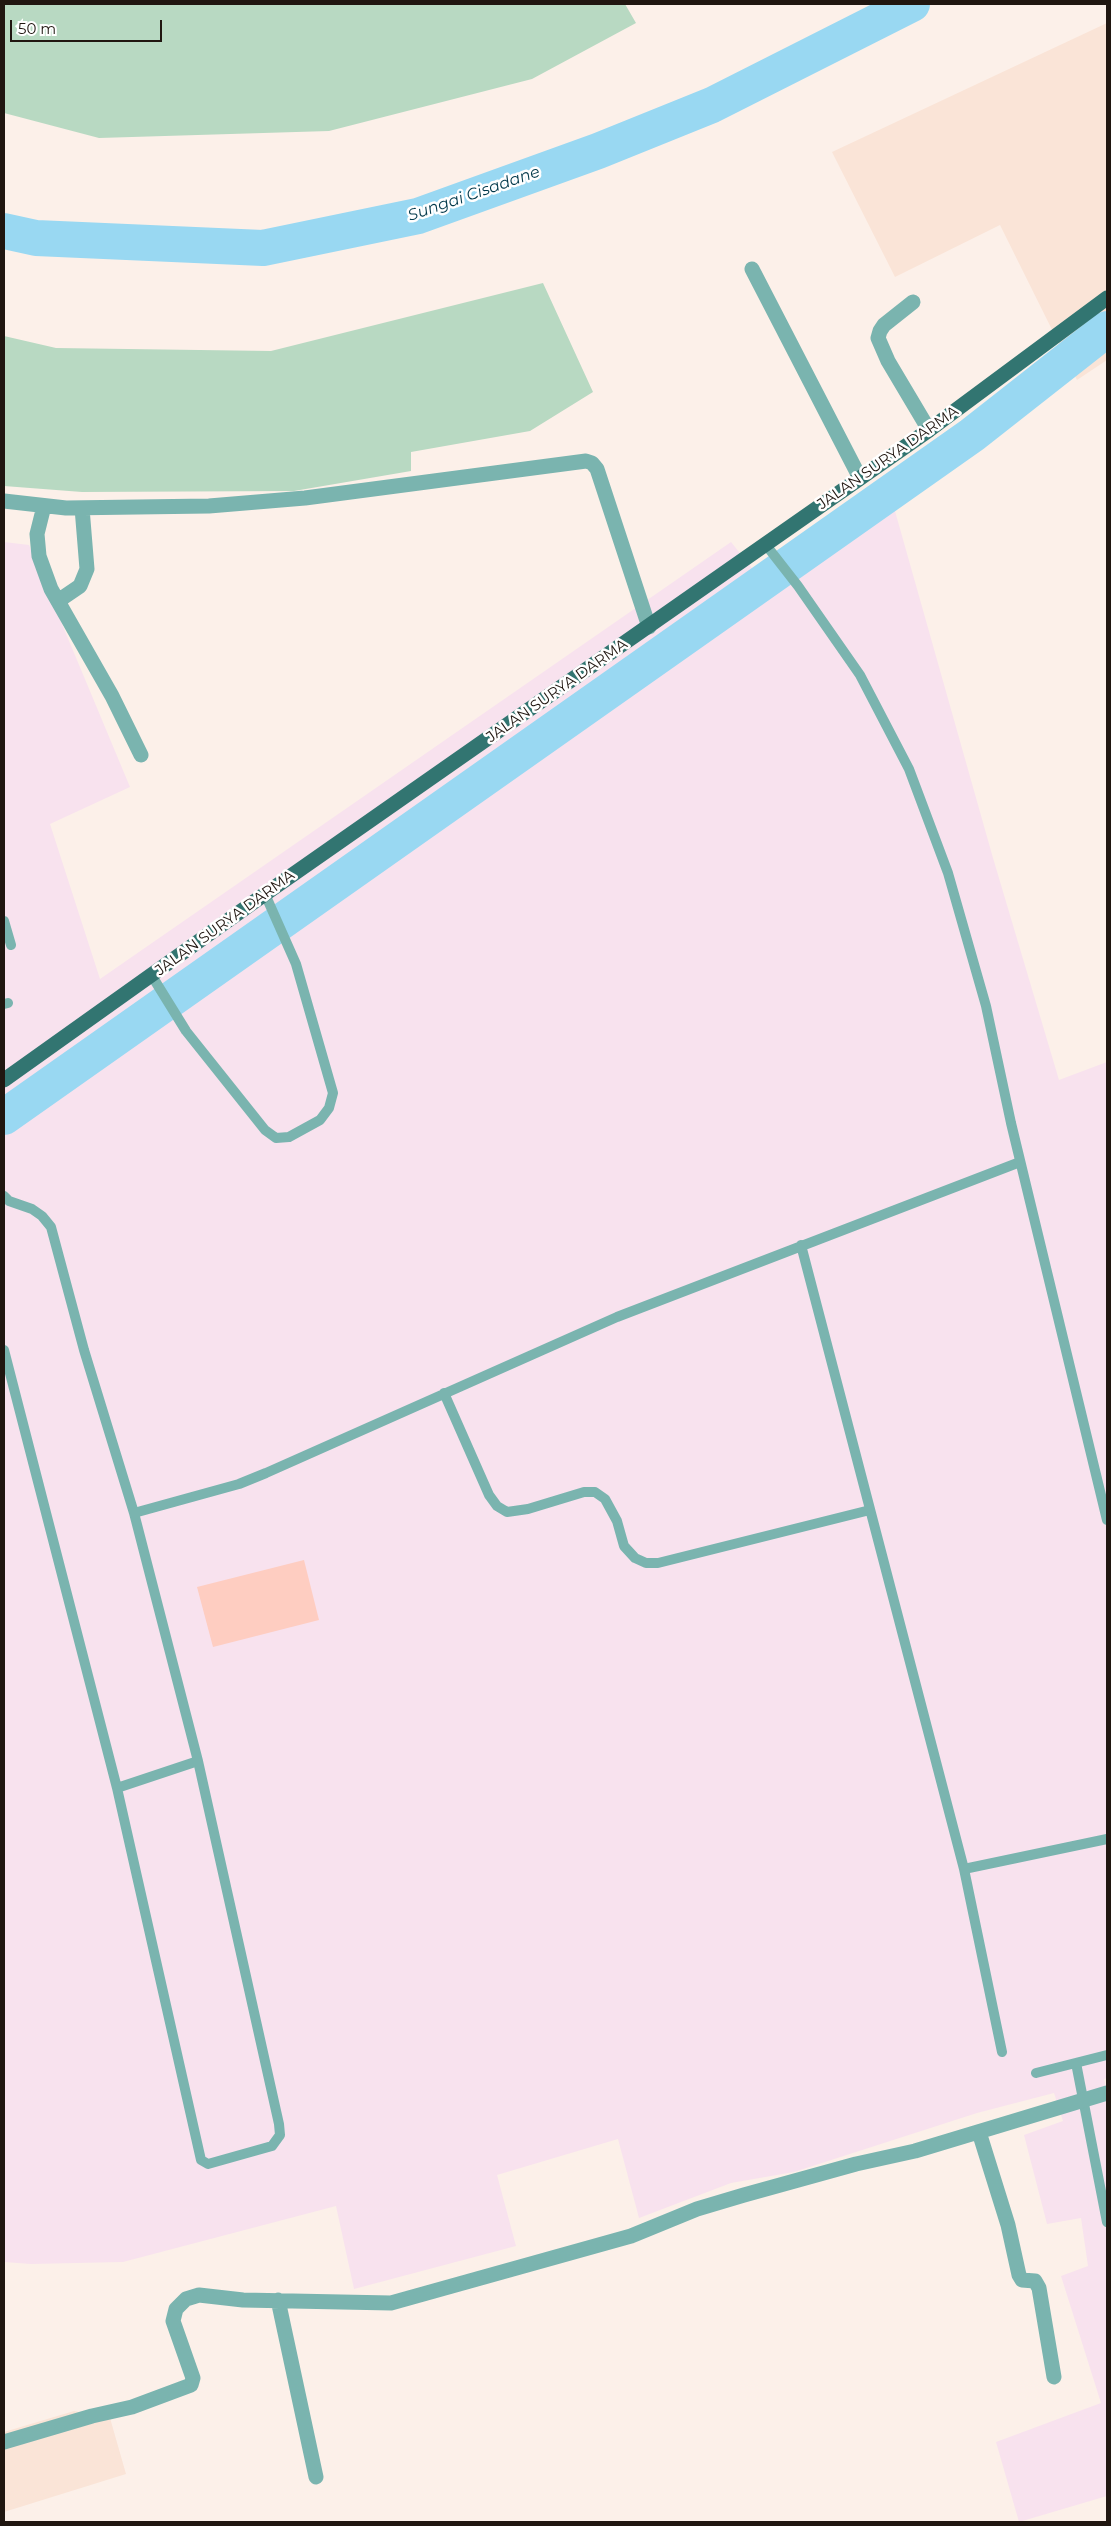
<!DOCTYPE html>
<html>
<head>
<meta charset="utf-8">
<style>
	body { margin:0 }
	#map { position:relative; width:1111px; height:2526px; overflow:hidden; background:#fcf0e9; font-family:Montserrat,sans-serif }
	canvas { display:block }
	.frame { position:absolute; inset:0; border:5px solid #201610; pointer-events:none }
	.scale { position:absolute; left:10px; top:20px; width:152px; height:22px; box-sizing:border-box; border:2px solid #201610; border-top:0; padding-left:6px; font-size:15px; line-height:18px; white-space:nowrap; color:#201610; -webkit-text-stroke:4px #fff; paint-order:stroke }
</style>
</head>
<body>
<div id="map">
<canvas width="1111" height="2526"></canvas>
<div class="frame"></div>
<div class="scale">50 m</div>
</div>
<script>
const c = document.querySelector('canvas').getContext('2d');
c.lineJoin = 'round';
function paint(path, color) { c.fillStyle = color; c.fill(path, 'evenodd'); }
const toPath = rows => new Path2D(rows.map(r => 'M' + r).join(''));
function strokePath(path, color, width, dash) { c.strokeStyle = color; c.lineWidth = width; c.lineCap = dash ? 'butt' : 'round'; c.setLineDash(dash || []); c.stroke(path); }
function label(font, color, halo, rows, align = 'center') {
  c.font = font + ' Montserrat,sans-serif'; c.lineWidth = 5; c.setLineDash([]); c.textBaseline = 'middle'; c.strokeStyle = halo; c.fillStyle = color; for (const [text, x, y, turn = 0] of rows) {
    c.save(); c.translate(x, y); c.rotate((+turn || 0) * Math.PI / 180); c.textAlign = isNaN(turn) ? turn : align; if (halo) c.strokeText(text, 0, 0); c.fillText(text, 0, 0); c.restore();
  }
}
paint(toPath([
	[893,504,993,858,1059,1080,1107,1062,1107,2078,1104,2079,1107,2091,1107,2496,1019,2522,996,2442,1101,2403,1061,2276,1088,2266,1081,2218,1047,2224,1024,2135,1063,2121,1054,2093,977,2113,794,2172,731,2183,639,2218,618,2139,497,2175,516,2246,354,2289,336,2206,123,2262,31,2264,4,2262,4,542,29,545,130,787,50,824,100,979,731,542,769,589]
]), '#f8e2ee');
paint(toPath([
	[1107,23,1107,360,1077,380,1000,225,895,277,832,152],
	[74,2411,110,2418,126,2474,4,2512,4,2432]
]), '#fae4d7');
paint(toPath([
	[4,4,625,4,636,23,532,79,329,131,99,138,4,113],
	[543,283,593,392,530,431,411,452,411,471,294,491,82,492,4,486,4,336,56,348,271,351]
]), '#b8d9c2');
strokePath(toPath([
	[4,231,36,238,263,248,418,216,598,151,712,105,912,4],
	[4,1117,972,435,1107,329]
]), '#99d8f2', 36);
paint(toPath([
	[304,1560,319,1620,213,1647,197,1587]
]), '#fecdc1');
strokePath(toPath([
	[766,545,798,586,860,675,909,769,948,873,986,1006,1011,1123,1107,1520],
	[4,921,11,945],
	[152,976,186,1031,265,1130,276,1138,289,1137,320,1120,329,1108,333,1093,296,964,265,894],
	[4,1004,8,1003],
	[4,1196,9,1201,32,1209,42,1216,51,1227,84,1350,134,1513,198,1761,279,2124,280,2135,272,2146,208,2164,201,2160,117,1788,4,1350],
	[801,1245,964,1869,1002,2052],
	[444,1393,489,1495,497,1506,507,1512,528,1509,584,1492,595,1492,605,1499,617,1521,624,1546,635,1558,646,1563,658,1563,870,1510],
	[134,1513,239,1484,266,1473,617,1317,1020,1162],
	[117,1788,198,1761],
	[964,1869,1107,1839],
	[1076,2063,1107,2222],
	[1036,2073,1107,2055]
]), '#7ab4af', 10);
strokePath(toPath([
	[752,269,860,478],
	[913,302,884,325,880,331,878,338,888,361,929,430],
	[4,501,66,508,209,506,305,498,586,461,592,463,597,469,649,627],
	[44,506,37,534,39,556,51,589,112,696,141,755],
	[58,601,80,586,87,569,82,508],
	[979,2132,1008,2225,1019,2275,1022,2280,1035,2281,1039,2288,1054,2377],
	[278,2300,316,2477],
	[4,2442,92,2416,132,2407,191,2385,193,2378,173,2321,176,2309,186,2299,199,2295,243,2300,391,2303,631,2236,697,2209,744,2195,856,2164,915,2151,1107,2093]
]), '#7ab4af', 15);
strokePath(toPath([
	[4,1080,265,894,929,430,1107,298]
]), '#327571', 15);
label('15px', '#201610', '#fff', [
	["JALAN SURYA DARMA",888,458,-35],
	["JALAN SURYA DARMA",557,691,-35],
	["JALAN SURYA DARMA",225,923,-36]
]);
label('italic 16px', '#00384a', '#fff', [
	["Sungai Cisadane",474,194,-19]
]);
</script>
</body>
</html>
